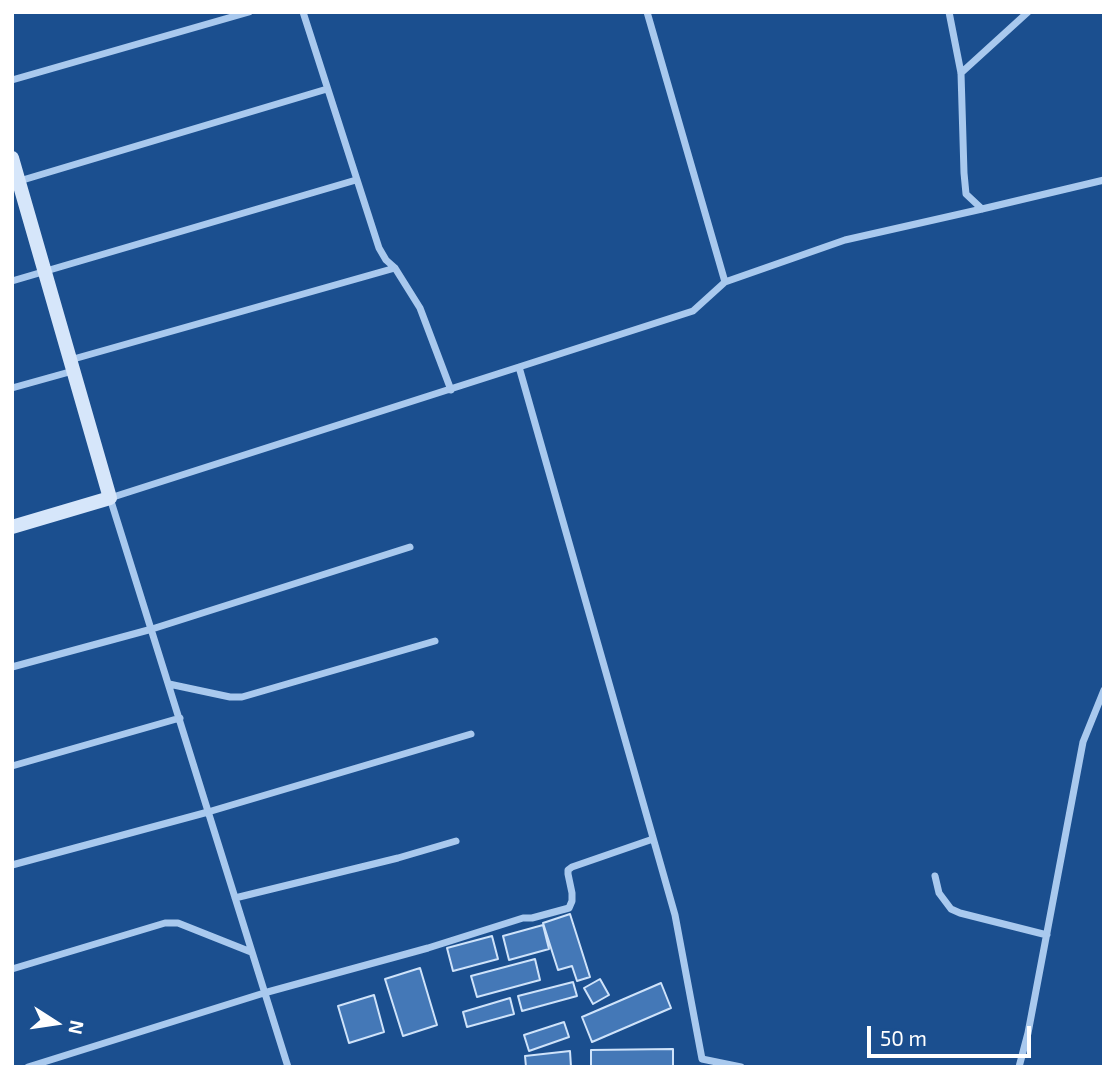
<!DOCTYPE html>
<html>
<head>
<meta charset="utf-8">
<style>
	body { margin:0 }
	#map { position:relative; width:1116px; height:1079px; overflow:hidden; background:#1b4f8f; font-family:"Exo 2",sans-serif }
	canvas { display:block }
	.frame { position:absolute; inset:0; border:14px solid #fff; pointer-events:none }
	.north { position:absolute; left:21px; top:988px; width:70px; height:70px; -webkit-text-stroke:5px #1b4f8f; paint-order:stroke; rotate:102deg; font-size:19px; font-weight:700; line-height:28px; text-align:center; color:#fff }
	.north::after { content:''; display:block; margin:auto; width:24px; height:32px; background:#fff; clip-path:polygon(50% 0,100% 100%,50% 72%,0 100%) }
	.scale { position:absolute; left:867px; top:1026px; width:164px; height:32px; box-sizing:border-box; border:4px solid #fff; border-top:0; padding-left:9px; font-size:21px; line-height:24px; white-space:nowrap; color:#fff; -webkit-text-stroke:5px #1b4f8f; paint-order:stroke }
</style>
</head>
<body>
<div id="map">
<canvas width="1116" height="1079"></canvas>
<div class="frame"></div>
<div class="north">N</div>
<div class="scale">50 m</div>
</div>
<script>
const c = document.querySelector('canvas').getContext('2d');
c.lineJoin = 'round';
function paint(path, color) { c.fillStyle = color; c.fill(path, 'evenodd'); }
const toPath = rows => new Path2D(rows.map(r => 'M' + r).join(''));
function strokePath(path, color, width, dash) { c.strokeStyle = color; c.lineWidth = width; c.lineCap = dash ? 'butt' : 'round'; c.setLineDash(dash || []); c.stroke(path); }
const building = toPath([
	[570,914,590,977,577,981,572,966,558,970,543,923,570,914],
	[543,925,549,949,509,960,503,936,543,925],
	[492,936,498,959,453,971,447,948,492,936],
	[535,959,540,980,477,997,471,976,535,959],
	[420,968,437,1025,403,1036,385,979,420,968],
	[600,979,609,995,593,1004,584,988,600,979],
	[573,982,577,996,522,1011,518,996,573,982],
	[661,983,671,1008,592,1042,582,1017,661,983],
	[374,995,384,1032,349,1043,338,1006,374,995],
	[510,998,514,1014,467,1027,463,1012,510,998],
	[564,1022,569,1037,529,1051,524,1035,564,1022],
	[673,1049,673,1067,591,1067,591,1050,673,1049],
	[570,1051,571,1067,526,1067,525,1056,570,1051]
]);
paint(building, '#4478b7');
strokePath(building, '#cfe3fa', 2);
strokePath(toPath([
	[303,12,379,248,386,260,395,268,420,308,451,390],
	[647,12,725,282],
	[949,12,961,73,964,173,966,194,982,209],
	[961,73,1028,12],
	[12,80,249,12],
	[16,182,327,89],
	[12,281,356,180],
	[70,360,395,268],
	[519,367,693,311,725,282,845,240,982,209,1104,180],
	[12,388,73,371],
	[12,667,152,629,410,547],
	[169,684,230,697,242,697,435,641],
	[12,766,180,718],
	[12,865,208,812,471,734],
	[935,876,939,893,951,909,960,913,1047,935],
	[235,898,398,858,456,841],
	[12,969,165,923,178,923,251,952],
	[28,1067,264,993,428,948,523,918,532,918,569,908,572,901,572,893,568,874,568,870,572,867,653,839],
	[288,1067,110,498,519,367,675,915,702,1059,741,1067],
	[1019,1067,1028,1033,1083,742,1104,690]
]), '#a9c9ee', 7);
strokePath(toPath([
	[12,158,110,498,12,527]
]), '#d6e6fa', 14);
</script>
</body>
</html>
